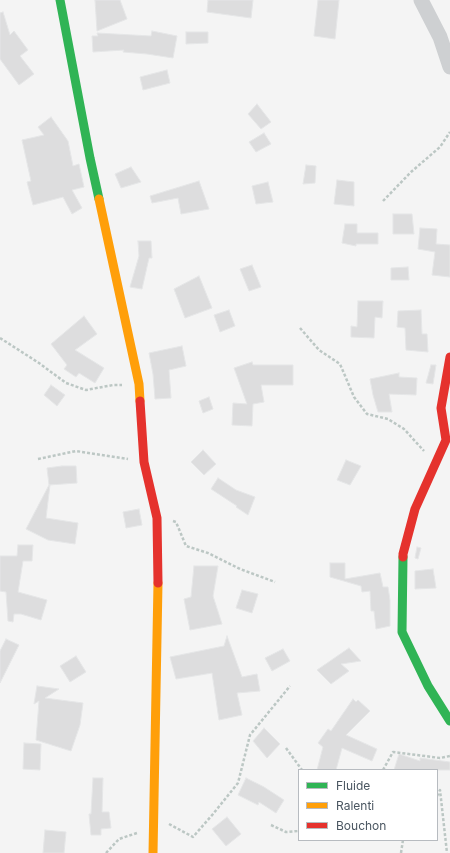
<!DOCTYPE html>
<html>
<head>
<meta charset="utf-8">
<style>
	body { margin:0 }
	#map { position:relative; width:450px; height:853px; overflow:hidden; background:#f4f4f4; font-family:Inter,sans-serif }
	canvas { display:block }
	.legend { position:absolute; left:298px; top:769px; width:140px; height:72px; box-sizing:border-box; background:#fff; border:1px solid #b7bbc0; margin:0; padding:5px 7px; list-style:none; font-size:12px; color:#4a5661 }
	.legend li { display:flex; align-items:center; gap:8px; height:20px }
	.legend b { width:20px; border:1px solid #b7bbc0 }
</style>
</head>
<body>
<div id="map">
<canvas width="450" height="853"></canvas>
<ul class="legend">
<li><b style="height:5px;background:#30b455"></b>Fluide</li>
<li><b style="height:5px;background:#ff9f0a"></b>Ralenti</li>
<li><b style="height:5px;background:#e5322d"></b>Bouchon</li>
</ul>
</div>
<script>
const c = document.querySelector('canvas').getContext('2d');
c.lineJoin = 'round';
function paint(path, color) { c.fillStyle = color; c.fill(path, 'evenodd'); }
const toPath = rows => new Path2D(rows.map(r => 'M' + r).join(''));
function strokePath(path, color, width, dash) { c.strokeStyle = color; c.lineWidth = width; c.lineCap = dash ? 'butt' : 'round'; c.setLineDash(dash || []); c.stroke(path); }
const building = toPath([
	[95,0,120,0,127,19,97,31,95,0],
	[208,0,253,0,251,18,207,12,208,0],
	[318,0,339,0,335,39,314,36,318,0],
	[3,12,10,35,14,31,28,50,20,56,34,74,19,85,0,59,0,13,3,12],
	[152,31,177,36,173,58,147,54,123,52,124,50,93,52,92,36,98,36,97,33,151,36,152,31],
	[186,32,208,32,208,43,186,44,186,32],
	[167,70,170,83,143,90,140,77,167,70],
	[257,104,271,122,261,129,248,114,257,104],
	[51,117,68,141,73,166,79,164,84,187,72,190,82,208,72,214,63,197,33,205,27,182,31,181,22,140,44,135,38,127,51,117],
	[264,133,271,144,256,152,249,142,264,133],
	[306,165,316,166,315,183,303,184,306,165],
	[131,167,141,182,121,188,115,174,131,167],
	[337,180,354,182,354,206,334,204,337,180],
	[199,181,209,209,181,214,178,198,152,203,150,196,199,181],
	[268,182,273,202,256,204,252,186,268,182],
	[393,214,412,214,414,234,393,234,393,214],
	[345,224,357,224,357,233,378,233,378,244,356,244,356,246,342,243,345,224],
	[420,228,437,229,436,244,450,245,450,277,432,275,435,252,418,249,420,228],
	[138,241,151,241,152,258,149,258,142,289,130,287,139,256,138,241],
	[252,265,261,287,249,291,240,269,252,265],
	[408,267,409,280,391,280,391,268,408,267],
	[199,276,212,308,185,318,174,289,199,276],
	[358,301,383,301,382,318,375,317,374,338,351,337,351,326,357,327,358,301],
	[229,310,235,326,220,332,214,315,229,310],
	[421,310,422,334,427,334,428,352,406,350,405,328,397,327,398,311,421,310],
	[84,316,97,334,75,350,104,368,95,383,79,373,76,377,64,369,67,365,51,344,84,316],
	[182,346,186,366,169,370,171,398,155,399,153,374,149,353,182,346],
	[252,362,253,365,293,365,293,385,261,385,264,402,253,404,252,426,232,425,233,403,247,404,234,368,252,362],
	[431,365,436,365,433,384,426,383,431,365],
	[399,373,399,377,417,378,416,395,389,394,392,412,378,412,373,395,370,379,399,373],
	[51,385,65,395,57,406,44,395,51,385],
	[209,397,213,409,203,413,199,401,209,397],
	[203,450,216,464,204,475,191,462,203,450],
	[346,460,361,466,350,485,337,480,346,460],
	[62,466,76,466,77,483,49,485,50,485,46,518,78,523,75,544,48,540,26,529,49,485,47,468,62,466],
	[218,478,236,490,255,497,248,515,236,507,237,506,211,489,218,478],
	[139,509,142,525,126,528,123,512,139,509],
	[18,545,33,545,32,561,23,561,18,592,47,600,41,620,21,614,14,614,13,622,8,621,6,592,0,591,0,556,17,556,18,545],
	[417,547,421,548,418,559,415,558,417,547],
	[330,563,345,563,345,579,380,573,383,587,388,587,390,600,390,626,376,629,374,611,371,611,370,591,362,592,361,586,330,577,330,563],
	[194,566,218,566,213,596,222,624,190,630,184,599,191,597,194,566],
	[433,569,436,588,415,589,415,571,433,569],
	[242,590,258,594,252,613,236,608,242,590],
	[227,636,242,677,257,674,260,691,237,693,242,715,219,720,212,673,176,679,170,657,224,646,227,636],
	[6,639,19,645,0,683,0,651,6,639],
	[349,648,361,661,341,664,349,671,331,684,317,670,349,648],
	[283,649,290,661,272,671,265,658,283,649],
	[76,656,86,672,70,682,60,666,76,656],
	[37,686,59,689,45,698,83,703,80,725,71,751,36,740,39,701,34,704,37,686],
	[353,699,356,702,358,700,370,711,346,735,377,749,372,761,342,748,336,770,317,770,323,747,318,743,328,729,331,731,353,699],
	[264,728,280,744,267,758,253,741,264,728],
	[24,743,41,744,40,770,23,769,24,743],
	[399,754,420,761,420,758,450,762,450,770,394,770,399,754],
	[93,778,103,778,102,812,109,812,111,828,101,829,101,835,91,835,89,814,91,814,93,778],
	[246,778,264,787,284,800,276,813,259,802,258,805,238,795,246,778],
	[227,817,241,834,226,846,212,829,227,817],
	[45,830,66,832,64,853,43,853,45,830]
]);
paint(building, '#ddddde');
strokePath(building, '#e5e6e7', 1);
strokePath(toPath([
	[383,201,411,172,440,147,450,132],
	[300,328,319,350,340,364,354,397,367,414,388,419,404,429,424,451],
	[0,338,39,363,66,383,86,390,113,385,122,385],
	[38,459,76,451,128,459],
	[173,521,176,522,186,546,208,553,240,569,275,582],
	[286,748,302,770],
	[383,770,393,752,440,758,450,756],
	[437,796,440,790,447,853],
	[169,824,193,837,213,814,238,783,250,735,290,686],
	[271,825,286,832,299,831],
	[106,853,119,839,137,833],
	[401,853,403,840]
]), '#bcc7c4', 2.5, [3, 2]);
strokePath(toPath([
	[421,0,440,37,450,67]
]), '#ced0d2', 15);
strokePath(toPath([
	[60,0,90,158,99,199],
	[403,557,402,632,428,686,450,721]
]), '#30b455', 9);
strokePath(toPath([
	[99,199,139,384,140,401],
	[153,853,158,583]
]), '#ff9f0a', 9);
strokePath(toPath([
	[140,401,144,462,157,518,158,583],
	[403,557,403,554,415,509,446,440,441,408,450,357]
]), '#e5322d', 9);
</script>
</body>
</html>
